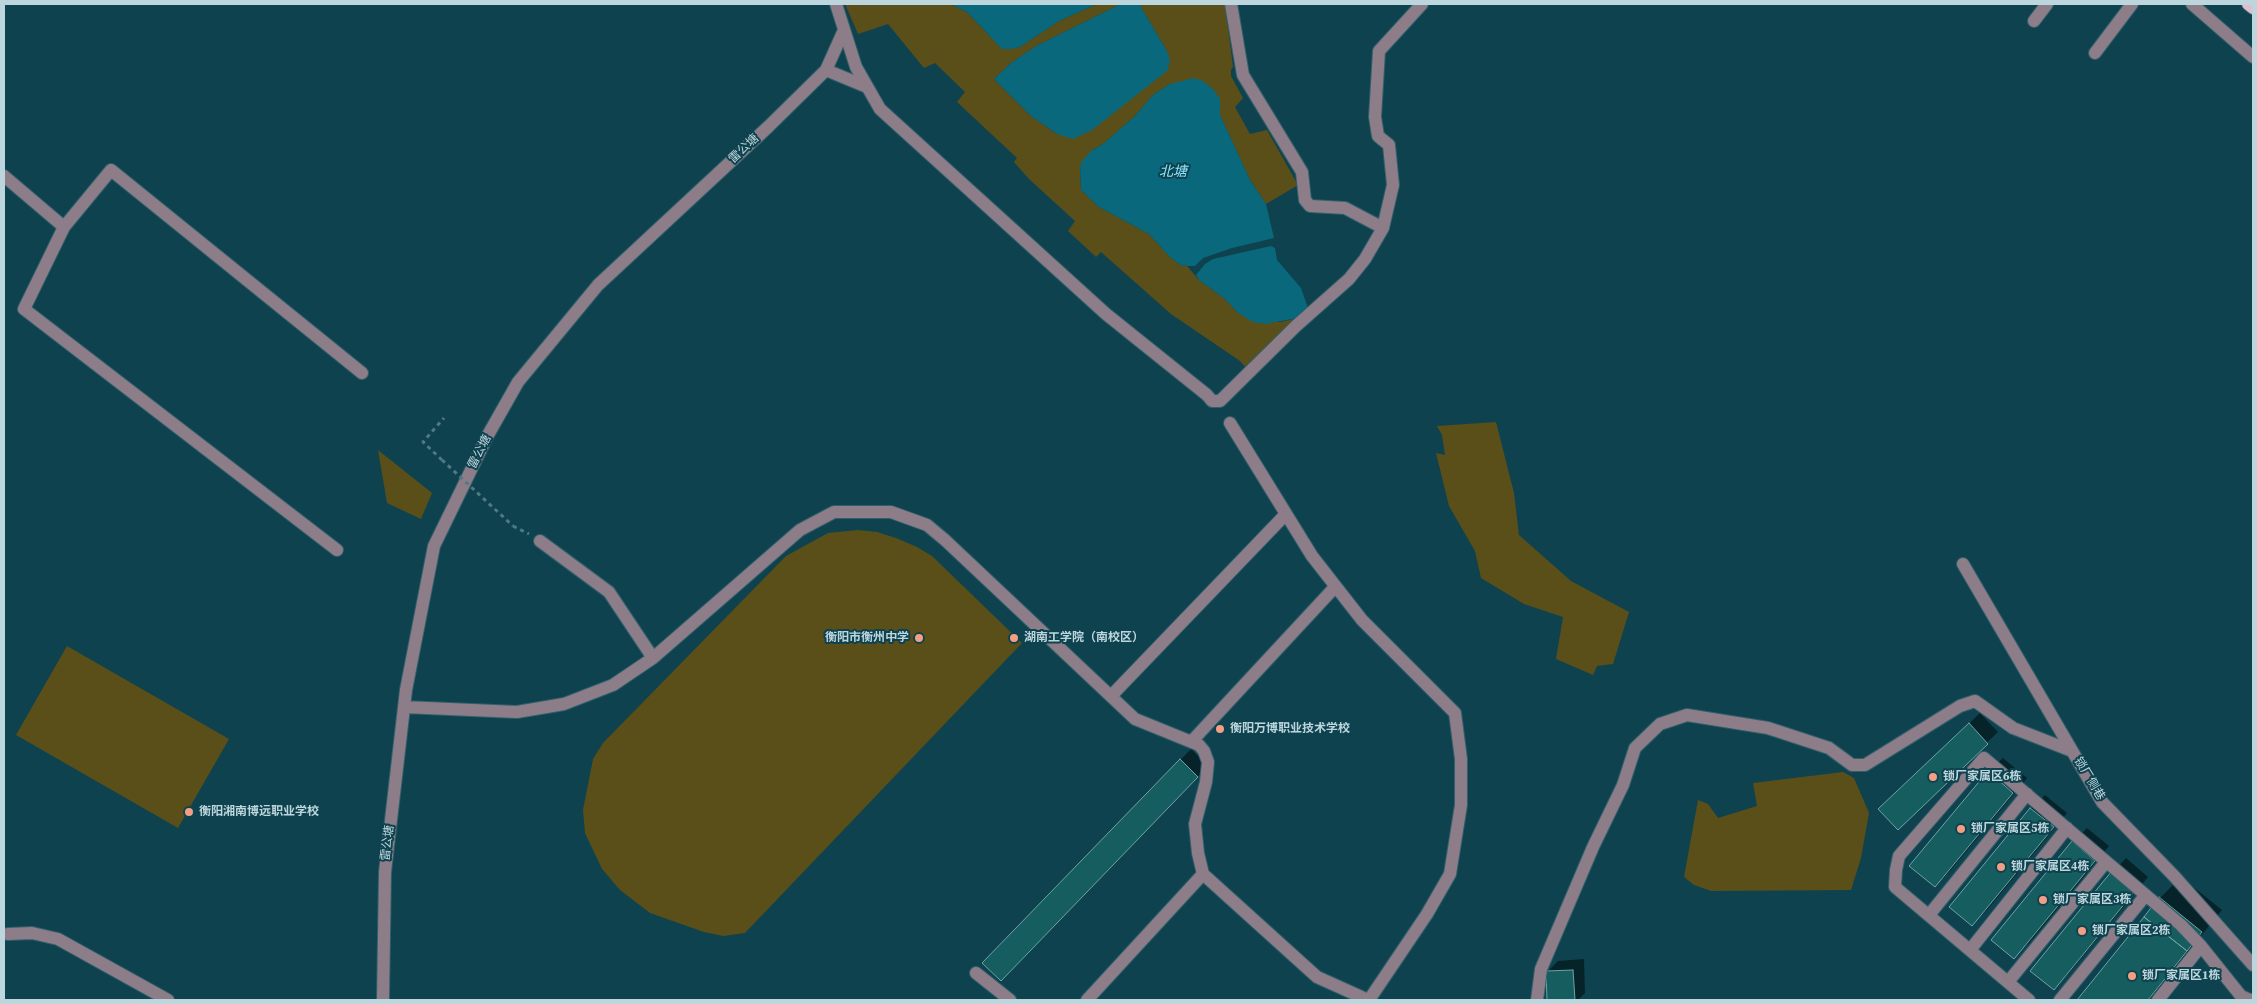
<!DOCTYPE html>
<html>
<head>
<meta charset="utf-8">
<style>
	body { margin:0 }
	#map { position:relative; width:2257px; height:1004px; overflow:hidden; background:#0e424f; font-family:"Source Serif 4",serif }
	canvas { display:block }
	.frame { position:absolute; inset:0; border:5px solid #bdd6dd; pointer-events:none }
</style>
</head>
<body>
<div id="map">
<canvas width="2257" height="1004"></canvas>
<div class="frame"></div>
</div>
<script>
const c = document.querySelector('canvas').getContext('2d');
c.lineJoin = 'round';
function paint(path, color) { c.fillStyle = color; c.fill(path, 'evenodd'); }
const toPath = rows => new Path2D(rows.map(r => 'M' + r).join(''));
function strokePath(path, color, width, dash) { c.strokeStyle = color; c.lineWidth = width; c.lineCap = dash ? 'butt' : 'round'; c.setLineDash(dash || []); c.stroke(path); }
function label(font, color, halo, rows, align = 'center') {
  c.font = font + ' "Source Serif 4","Noto Sans SC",serif'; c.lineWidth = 4; c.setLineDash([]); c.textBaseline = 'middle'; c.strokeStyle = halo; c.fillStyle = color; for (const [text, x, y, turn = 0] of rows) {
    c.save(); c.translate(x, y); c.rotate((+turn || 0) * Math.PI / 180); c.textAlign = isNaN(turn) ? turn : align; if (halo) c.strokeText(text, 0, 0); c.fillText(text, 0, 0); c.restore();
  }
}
paint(toPath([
	[845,4,950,4,967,12,1002,49,1020,47,1059,21,1097,4,1121,4,1036,46,1011,63,994,79,1031,116,1057,134,1167,51,1139,4,1225,4,1233,67,1231,70,1231,76,1243,98,1235,107,1250,134,1267,130,1298,185,1266,204,1250,180,1220,115,1220,99,1170,84,1153,95,1135,116,1103,144,1091,151,1080,167,1081,190,1099,207,1149,234,1170,257,1180,265,1187,266,1199,280,1225,299,1238,313,1280,322,1303,317,1247,369,1240,361,1171,314,1101,252,1096,257,1068,231,1075,221,1029,179,1014,162,1017,158,957,102,965,92,935,63,924,68,888,24,858,34],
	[1496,422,1514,493,1519,535,1571,581,1629,612,1613,664,1597,666,1593,675,1556,659,1563,617,1524,604,1481,578,1475,551,1449,506,1436,453,1445,455,1442,435,1437,426],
	[378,450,432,493,421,519,387,503],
	[858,530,877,532,896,538,917,547,932,556,1022,643,745,933,723,936,704,932,650,913,620,890,602,869,585,833,583,810,593,759,603,743,786,556,828,533],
	[67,646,229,739,178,828,16,735],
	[1843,772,1854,778,1869,813,1861,858,1851,890,1711,891,1694,885,1684,877,1698,800,1708,804,1718,818,1757,806,1753,783]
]), '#5a4f19');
paint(toPath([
	[950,4,1097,4,1059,21,1020,47,1011,49,1002,49,967,12],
	[1121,4,1139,4,1167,51,1170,61,1167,71,1092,130,1073,139,1057,134,1031,116,994,79,1011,63,1036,46],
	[1194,78,1203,81,1213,89,1220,99,1220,115,1250,180,1266,204,1274,238,1232,248,1203,258,1195,266,1187,266,1180,265,1170,257,1149,234,1099,207,1081,190,1080,167,1082,161,1091,151,1103,144,1135,116,1153,95,1170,84],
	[1271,246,1275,248,1277,260,1301,288,1309,311,1303,317,1265,324,1253,322,1238,313,1225,299,1199,280,1196,275,1205,264,1213,259]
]), '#0a687c');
paint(toPath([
	[1980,713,1998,732,1898,828,1890,799],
	[1191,749,1208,766,1001,980,984,963],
	[2003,758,2027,778,1949,872,1935,886,1988,772],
	[2045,795,2067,813,1987,910,1972,924,2031,809],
	[2087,828,2109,846,2029,943,2014,957,2073,842],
	[2126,858,2148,877,2068,974,2054,988,2112,873],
	[2181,877,2222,910,2149,1000,2078,1000,2160,898],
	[1584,959,1585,993,1578,1000,1549,1000,1547,972,1558,961]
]), '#0007');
const building = toPath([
	[1969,723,1988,744,1898,830,1878,809,1969,723],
	[1180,759,1198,777,1001,981,982,963,1180,759],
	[1988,771,2013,793,1935,887,1909,866,1988,771],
	[2030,808,2054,827,1972,926,1949,907,2030,808],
	[2072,841,2095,861,2014,959,1991,940,2072,841],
	[2111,872,2135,891,2054,990,2030,971,2111,872],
	[2159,897,2202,932,2187,951,2144,917,2159,897],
	[2144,917,2187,951,2148,1000,2077,1000,2144,917],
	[1573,970,1575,1000,1547,1000,1546,971,1573,970]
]);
paint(building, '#165d5f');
strokePath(building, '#6ea3a5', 1);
const minor = toPath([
	[836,4,856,67,880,109,1106,314,1207,395,1212,401,1220,401,1296,326,1349,279,1365,259,1383,228,1393,185,1389,145,1378,136,1375,117,1379,51,1422,4],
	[1231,4,1243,75,1302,172,1305,200,1310,206,1345,208,1383,228],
	[2192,4,2253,57],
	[2034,21,2047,4],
	[2095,53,2132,4],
	[826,70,867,87],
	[4,176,64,227,24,309,337,550],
	[64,227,111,170,362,373],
	[1230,423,1312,556,1362,620,1455,713,1461,759,1461,805,1450,874,1427,914,1369,1000],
	[540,541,609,592,653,658],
	[1963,564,2102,802,2175,877,2253,965],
	[1111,696,1285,515],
	[404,707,517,712,564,704,613,685,653,658,800,530,834,512,891,512,927,525,945,540,1135,719,1199,745,1204,751,1208,762,1206,782,1195,824,1198,853,1203,874,1317,977,1368,1000],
	[1192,741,1335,587],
	[1929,915,2027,794],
	[8,934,32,933,58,939,168,1000],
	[1970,950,2067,828],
	[976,973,1010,1000],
	[2008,982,2106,862],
	[383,1000,385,872,406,690,434,546,488,435,518,382,598,285,768,127,826,70,844,30],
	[1087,1000,1203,874],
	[1537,1000,1541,969,1593,847,1623,785,1635,748,1660,724,1687,715,1768,728,1829,748,1852,765,1865,765,1960,706,1975,701,2013,728,2072,751],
	[2029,1000,1895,887,1896,870,1899,856,1984,758,2181,925,2201,946,2241,996,2250,1000],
	[2060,1000,2145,896],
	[2158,1000,2201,946]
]);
const major = toPath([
	[2248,4,2253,8]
]);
strokePath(minor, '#31606b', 14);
strokePath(major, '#31606b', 14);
strokePath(toPath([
	[442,460,423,442,444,418],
	[513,526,529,534]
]), '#507984', 3, [4, 4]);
strokePath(minor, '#8d7d88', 12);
strokePath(major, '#dfbed4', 12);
strokePath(toPath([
	[442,460,513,526]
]), '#507984', 3, [4, 4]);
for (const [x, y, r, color] of [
	[919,638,5,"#f39f85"],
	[1014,638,5,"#f39f85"],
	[1220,729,5,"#f39f85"],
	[1933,777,5,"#f39f85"],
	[189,812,5,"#f39f85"],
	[1961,829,5,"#f39f85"],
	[2001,867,5,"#f39f85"],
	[2043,900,5,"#f39f85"],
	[2082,931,5,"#f39f85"],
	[2132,976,5,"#f39f85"]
]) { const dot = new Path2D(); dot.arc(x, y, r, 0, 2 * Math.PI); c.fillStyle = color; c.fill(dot); strokePath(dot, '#0e424f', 2); }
label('12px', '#bdd6dd', '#0e424f', [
	["雷公塘",744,149,-43],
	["雷公塘",480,452,-63],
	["锁厂侧巷",2089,779,59],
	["雷公塘",388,843,-83]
]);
label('bold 12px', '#bdd6dd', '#0e424f', [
	["衡阳市衡州中学",909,638,"right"],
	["湖南工学院（南校区）",1024,638],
	["衡阳万博职业技术学校",1230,729],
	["锁厂家属区6栋",1943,777],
	["衡阳湘南博远职业学校",199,812],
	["锁厂家属区5栋",1971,829],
	["锁厂家属区4栋",2011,867],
	["锁厂家属区3栋",2053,900],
	["锁厂家属区2栋",2092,931],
	["锁厂家属区1栋",2142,976]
], 'left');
label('italic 14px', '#8de4fd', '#0e424f', [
	["北塘",1173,172]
]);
</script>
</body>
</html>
